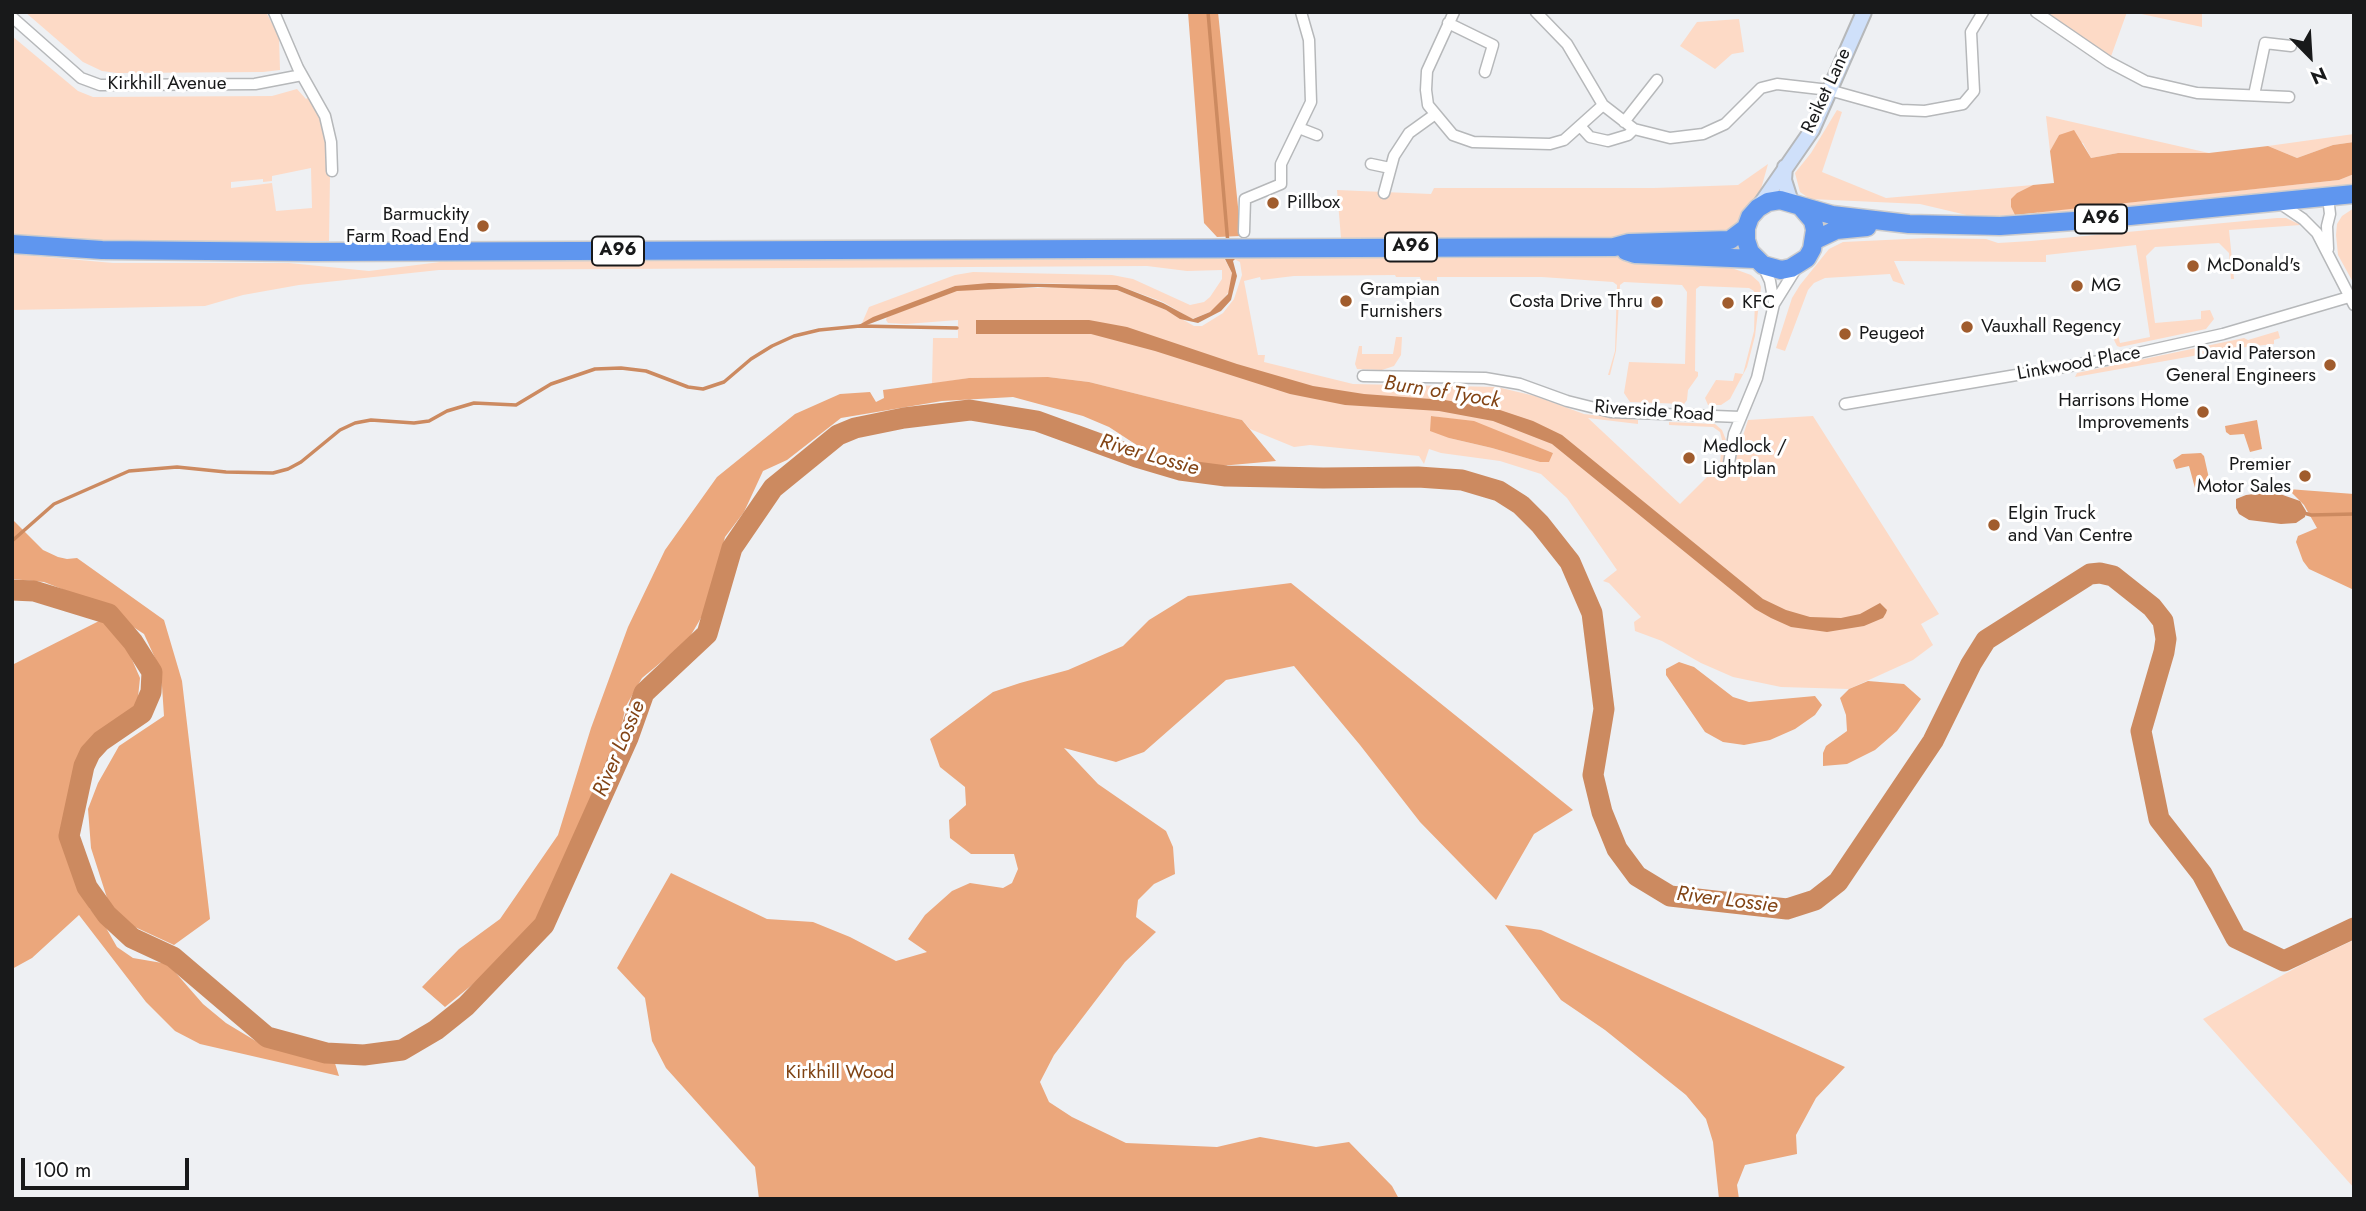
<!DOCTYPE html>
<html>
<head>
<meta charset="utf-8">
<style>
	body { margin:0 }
	#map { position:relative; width:2366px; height:1211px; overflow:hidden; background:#eef0f3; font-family:Jost,sans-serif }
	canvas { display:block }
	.frame { position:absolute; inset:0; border:14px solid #18191a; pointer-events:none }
	.north { position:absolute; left:2275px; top:21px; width:70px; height:70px; -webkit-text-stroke:5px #fff; paint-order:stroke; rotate:156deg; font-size:19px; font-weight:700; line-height:28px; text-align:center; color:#18191a }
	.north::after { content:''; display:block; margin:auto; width:24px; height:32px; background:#18191a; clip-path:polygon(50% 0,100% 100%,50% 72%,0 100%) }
	.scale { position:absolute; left:21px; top:1158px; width:168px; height:32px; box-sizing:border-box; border:4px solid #18191a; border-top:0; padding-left:9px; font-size:21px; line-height:24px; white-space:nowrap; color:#18191a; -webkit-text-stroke:5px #fff; paint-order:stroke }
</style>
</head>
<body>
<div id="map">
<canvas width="2366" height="1211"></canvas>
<div class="frame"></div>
<div class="north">N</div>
<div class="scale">100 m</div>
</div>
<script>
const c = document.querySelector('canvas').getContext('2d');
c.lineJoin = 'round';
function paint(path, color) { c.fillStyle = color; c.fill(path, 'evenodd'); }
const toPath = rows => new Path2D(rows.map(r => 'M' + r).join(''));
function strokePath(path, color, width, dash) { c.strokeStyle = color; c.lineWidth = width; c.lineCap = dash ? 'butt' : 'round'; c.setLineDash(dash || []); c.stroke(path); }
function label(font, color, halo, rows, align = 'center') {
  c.font = font + ' Jost,sans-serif'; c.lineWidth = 6; c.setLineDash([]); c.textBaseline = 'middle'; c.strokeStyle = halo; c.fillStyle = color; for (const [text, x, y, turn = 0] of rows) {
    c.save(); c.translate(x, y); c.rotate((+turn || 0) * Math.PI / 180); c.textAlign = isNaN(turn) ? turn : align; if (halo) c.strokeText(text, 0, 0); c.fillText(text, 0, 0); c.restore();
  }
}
paint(toPath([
	[25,12,266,12,279,37,280,70,263,72,117,73,102,71,83,62],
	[2036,12,2127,12,2109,62],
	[2132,12,2202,12,2202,27],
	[1739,19,1744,52,1732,54,1715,69,1680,46,1697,22],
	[12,36,78,91,93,97,272,96,297,89,306,99,310,96,321,118,326,138,330,175,329,241,165,243,66,239,12,234],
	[311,168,312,208,276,211,272,183,231,188,231,182,263,179,263,182,272,181,272,176],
	[1837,110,1842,112,1822,172,1886,198,2033,185,2017,193,2011,207,2015,215,1975,217,1920,204,1810,199,1800,192,1795,173,1811,153],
	[2046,116,2209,153,2118,153,2091,158,2083,143,2059,135,2050,151],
	[2354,134,2354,142,2333,145,2297,158,2268,146],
	[1768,164,1761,189,1747,214,1732,230,1723,233,1666,239,1341,238,1337,190,1431,194,1434,188,1654,188,1738,185],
	[2354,174,2354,185,2038,219,2038,212,2339,180],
	[2354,208,2353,260,2354,284,2338,255,2336,235,2337,224,2342,216],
	[2277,218,2286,218,2301,225,2229,230,2234,279,2231,279,2229,253,2219,243,2155,247,2146,256,2155,323,2201,319,2201,311,2210,310,2214,319,2206,329,2120,347,2117,346,2114,340,2118,335,2120,343,2150,337,2136,245,2046,255,2046,262,1894,261,1905,285,1893,281,1890,274,1825,278,1814,283,1808,290,1785,351,1776,348,1792,298,1800,285,1829,249,1843,242,1928,238,1986,239,1998,243,2031,241],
	[1224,253,1224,258,1232,273,1231,289,1217,307,1210,312,1192,319,1163,302,1117,285,1031,283,955,286,862,323,869,307,955,275,973,272,1112,275,1133,279,1190,305,1204,302,1210,297,1222,279,1222,270,1187,271,1147,266,439,270,299,285,243,295,205,306,12,310,12,254,113,263,289,263,369,271,448,261,1202,259,1213,254],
	[1535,253,1638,257,1639,261,1729,267,1751,275,1759,282,1761,287,1755,336,1747,367,1730,399,1721,405,1708,405,1705,398,1716,380,1733,381,1735,373,1743,374,1754,331,1755,298,1754,291,1749,288,1700,286,1696,289,1695,371,1698,372,1698,376,1688,390,1687,400,1684,404,1630,402,1624,393,1629,362,1685,364,1687,292,1682,285,1624,282,1620,285,1616,351,1610,375,1608,375,1615,351,1617,285,1613,282,1542,277,1437,277,1437,281,1421,280,1420,277,1396,277,1395,275,1294,276,1261,280,1260,277,1244,281,1258,355,1265,355,1264,362,1353,384,1497,387,1535,396,1584,414,1638,420,1638,424,1588,418,1680,504,1720,464,1722,440,1720,432,1713,427,1669,425,1669,422,1715,424,1722,430,1726,440,1723,464,1734,464,1748,420,1813,416,1939,614,1921,624,1933,645,1913,660,1849,689,1781,687,1733,677,1701,663,1662,641,1635,631,1634,622,1641,617,1609,583,1603,581,1617,570,1567,498,1541,474,1500,461,1441,453,1429,449,1424,464,1419,456,1310,445,1294,447,1250,429,1242,420,1089,382,1048,377,969,378,932,384,933,338,958,338,958,320,906,324,888,323,886,320,887,317,957,290,1070,287,1117,290,1166,310,1194,326,1202,326,1223,313,1234,299,1242,275,1240,262,1234,259,1235,254],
	[1431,416,1474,422,1553,453,1540,462,1492,448,1449,438],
	[2278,331,2280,338,2274,340,2274,344,2238,348,2075,377,2077,373,2244,338,2248,340],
	[1396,337,1402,337,1401,355,1394,366,1382,370,1357,369,1355,364,1359,346,1362,346,1362,354,1393,354],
	[2354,940,2354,1188,2203,1019,2301,965]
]), '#fddac6');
paint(toPath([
	[1188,12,1218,12,1241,236,1217,237,1204,223],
	[2074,130,2091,158,2118,153,2209,153,2268,146,2297,158,2333,145,2354,142,2354,174,2339,180,2015,215,2011,207,2011,199,2017,193,2033,185,2054,183,2050,151,2059,135],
	[1048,377,1089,382,1242,420,1276,461,1209,467,1152,455,1109,427,1083,416,1013,397,942,401,841,418,787,460,763,471,744,512,725,537,708,606,688,640,642,678,626,706,617,745,595,790,537,924,488,972,445,1007,422,987,459,949,500,919,558,835,591,728,628,627,665,550,717,477,795,414,840,394,870,392,876,402,884,398,883,390,969,378],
	[1431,416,1474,421,1553,453,1549,462,1540,462,1492,448,1449,438,1430,431],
	[2257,420,2262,449,2250,452,2244,434,2230,435,2226,432,2225,426],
	[2201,453,2204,456,2210,483,2195,488,2189,466,2176,469,2173,460,2182,454],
	[2288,489,2354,494,2354,590,2309,569,2303,561,2296,542,2298,536,2317,528,2304,505],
	[12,519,43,550,58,557,67,559,77,558,164,620,182,681,210,919,174,945,124,922,108,901,91,848,88,809,98,783,119,746,164,716,161,671,144,634,95,602,44,582,12,579],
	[1291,583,1573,810,1534,834,1496,900,1420,822,1360,745,1294,666,1226,680,1144,752,1116,762,1064,748,1098,784,1166,831,1173,847,1175,874,1154,884,1138,900,1136,917,1156,932,1125,962,1054,1055,1040,1082,1049,1102,1072,1117,1126,1143,1217,1147,1260,1137,1316,1147,1349,1142,1392,1186,1399,1199,759,1199,755,1167,666,1068,652,1041,645,998,617,968,671,873,767,919,813,922,850,937,896,961,927,952,908,939,925,915,952,891,970,883,1003,888,1012,883,1018,869,1014,854,971,854,950,838,949,820,966,805,965,787,940,767,930,739,993,692,1020,683,1068,670,1123,646,1149,620,1188,596],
	[103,619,127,648,140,678,137,707,113,723,80,754,72,809,63,835,75,874,90,909,105,926,117,947,133,958,168,964,203,1004,226,1023,264,1046,291,1052,333,1057,339,1076,200,1044,175,1031,146,1002,79,915,32,958,12,969,12,665],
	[1679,662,1694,667,1733,697,1749,702,1815,696,1822,705,1815,715,1795,729,1770,740,1744,745,1723,742,1705,732,1666,675,1666,669],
	[1868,681,1904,684,1921,699,1897,731,1875,750,1847,764,1823,766,1823,753,1826,746,1847,731,1846,715,1840,698,1849,689],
	[1505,925,1541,930,1845,1067,1816,1098,1796,1135,1797,1154,1745,1165,1737,1185,1739,1199,1719,1199,1713,1142,1706,1119,1686,1095,1605,1030,1561,1000]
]), '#eba77c');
paint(toPath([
	[1225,259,1235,259,1233,261,1237,276,1231,300,1221,311,1198,323,1180,319,1166,310,1117,290,1038,287,957,291,864,326,857,326,873,317,955,286,989,283,1117,285,1163,303,1193,319,1210,312,1228,294,1232,273],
	[976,320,1089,320,1127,327,1237,364,1313,386,1364,394,1445,400,1500,410,1533,421,1562,435,1763,599,1786,610,1810,617,1841,618,1860,614,1880,603,1887,610,1886,613,1883,618,1864,626,1827,632,1791,627,1771,618,1755,609,1552,444,1493,421,1439,411,1345,405,1290,394,1155,351,1091,334,976,334],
	[2262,493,2280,494,2300,501,2306,511,2305,517,2296,523,2281,524,2249,520,2239,514,2236,508,2236,499,2246,495]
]), '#cc8a60');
strokePath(toPath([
	[1208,12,1228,244],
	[2304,513,2311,515,2354,514],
	[12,541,54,504,129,471,177,467,226,472,273,473,288,469,301,462,340,430,355,423,371,420,414,423,429,421,447,411,474,403,516,405,551,384,595,369,621,368,646,371,688,387,703,389,724,382,751,359,772,346,794,336,819,330,860,326,957,328]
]), '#cc8a60', 3.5);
strokePath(toPath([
	[12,590,34,591,109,614,133,642,152,672,151,692,142,713,101,741,90,753,84,766,69,836,87,887,107,915,132,938,173,957,267,1037,326,1053,364,1055,402,1050,436,1030,466,1006,544,925,628,738,644,693,707,634,732,548,773,488,838,435,855,428,904,418,970,410,1037,421,1136,457,1180,470,1226,476,1323,478,1418,477,1462,480,1499,491,1521,505,1540,524,1570,562,1592,613,1604,709,1593,775,1602,812,1617,849,1637,876,1670,896,1787,909,1815,900,1838,882,1933,741,1971,664,1986,640,2090,574,2100,573,2113,576,2152,607,2163,621,2166,639,2164,652,2141,731,2159,819,2202,874,2236,938,2284,961,2354,928]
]), '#cc8a60', 21);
const street = toPath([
	[274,12,298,68,325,116,331,142,332,171],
	[1454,12,1427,71,1426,90,1428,105,1453,135,1473,142,1550,144,1564,140,1603,105],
	[1536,12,1567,44,1603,105,1634,129,1670,138,1703,134,1725,124,1761,88,1777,84,1829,90,1901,110,1925,111,1963,104,1974,91,1971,32,1983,12],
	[2036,12,2109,62,2145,81,2197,93,2289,97],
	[12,17,81,78,100,85,255,84,302,75],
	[1448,23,1493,45,1485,72],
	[2254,95,2265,43,2291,46],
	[1624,122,1657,80],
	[1581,127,1590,137,1608,141,1628,135,1634,129],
	[1299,128,1317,135],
	[1371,164,1390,168],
	[1384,193,1394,156,1409,133,1434,115],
	[2328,197,2330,214,2327,226,2328,249],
	[2278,202,2303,219,2317,233,2354,305],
	[1244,232,1245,199,1281,184,1281,164,1311,102,1309,40,1301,12],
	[1763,266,1770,281,1774,304],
	[1363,376,1485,378,1520,384,1567,401,1611,412,1740,417],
	[1845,404,2111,359,2223,334,2349,297],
	[1729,463,1734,434,1757,378,1774,304,1797,267]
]);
const secondary = toPath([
	[1785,167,1784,180,1791,202],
	[1758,208,1812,130,1864,12]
]);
const highway = toPath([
	[1801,207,1813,221,1815,230,1812,249,1807,258,1791,268,1781,270,1763,265,1750,252,1746,240,1746,228,1750,217,1758,208,1768,202,1780,200,1832,215,1909,224,2000,226,2089,220,2354,194],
	[1815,240,1836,230,1867,227],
	[12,244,102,250,313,252,1614,247,1629,243,1730,240,1746,228],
	[1626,251,1635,254,1755,259]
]);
strokePath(street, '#b6b8ba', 13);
strokePath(secondary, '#b6b8ba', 18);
strokePath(highway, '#cccccd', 21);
strokePath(street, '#fff', 10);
strokePath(secondary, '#cfe0fa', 14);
strokePath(highway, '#5f96ef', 18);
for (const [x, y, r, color] of [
	[1273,203,7,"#a05c2d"],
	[483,226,7,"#a05c2d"],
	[2193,266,7,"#a05c2d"],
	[2077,286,7,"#a05c2d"],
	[1346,301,7,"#a05c2d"],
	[1657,302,7,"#a05c2d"],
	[1728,303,7,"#a05c2d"],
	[1967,327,7,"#a05c2d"],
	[1845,334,7,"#a05c2d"],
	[2330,365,7,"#a05c2d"],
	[2203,412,7,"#a05c2d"],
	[1689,458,7,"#a05c2d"],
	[2305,476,7,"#a05c2d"],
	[1994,525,7,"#a05c2d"]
]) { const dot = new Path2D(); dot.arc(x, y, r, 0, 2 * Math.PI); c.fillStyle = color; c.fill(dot); strokePath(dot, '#fff', 2.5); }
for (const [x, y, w] of [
	[2101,219,52],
	[1411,247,52],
	[618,251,52]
]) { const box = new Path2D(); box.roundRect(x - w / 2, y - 14.5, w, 29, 5); c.fillStyle = '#fff'; c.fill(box); strokePath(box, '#18191a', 2); }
label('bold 18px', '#18191a', null, [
	["A96",2101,219],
	["A96",1411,247],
	["A96",618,251]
]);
label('19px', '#18191a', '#fff', [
	["Kirkhill Avenue",167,84],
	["Reiket Lane",1827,91,-65],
	["Linkwood Place",2079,364,-10],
	["Riverside Road",1654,412,4]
]);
label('19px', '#18191a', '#fff', [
	["Pillbox",1287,203],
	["Barmuckity",469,215,"right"],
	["Farm Road End",469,237,"right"],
	["McDonald's",2207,266],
	["MG",2091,286],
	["Grampian",1360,290],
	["Furnishers",1360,312],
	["Costa Drive Thru",1643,302,"right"],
	["KFC",1742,303],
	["Vauxhall Regency",1981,327],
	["Peugeot",1859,334],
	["David Paterson",2316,354,"right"],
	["General Engineers",2316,376,"right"],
	["Harrisons Home",2189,401,"right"],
	["Improvements",2189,423,"right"],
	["Medlock /",1703,447],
	["Lightplan",1703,469],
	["Premier",2291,465,"right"],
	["Motor Sales",2291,487,"right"],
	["Elgin Truck",2008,514],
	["and Van Centre",2008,536]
], 'left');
label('19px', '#7f4212', '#fff', [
	["Kirkhill Wood",840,1073]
]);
label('italic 21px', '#824415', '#fff', [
	["Burn of Tyock",1442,393,9],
	["River Lossie",1149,456,16],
	["River Lossie",620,749,-67],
	["River Lossie",1727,901,7]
]);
</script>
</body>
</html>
